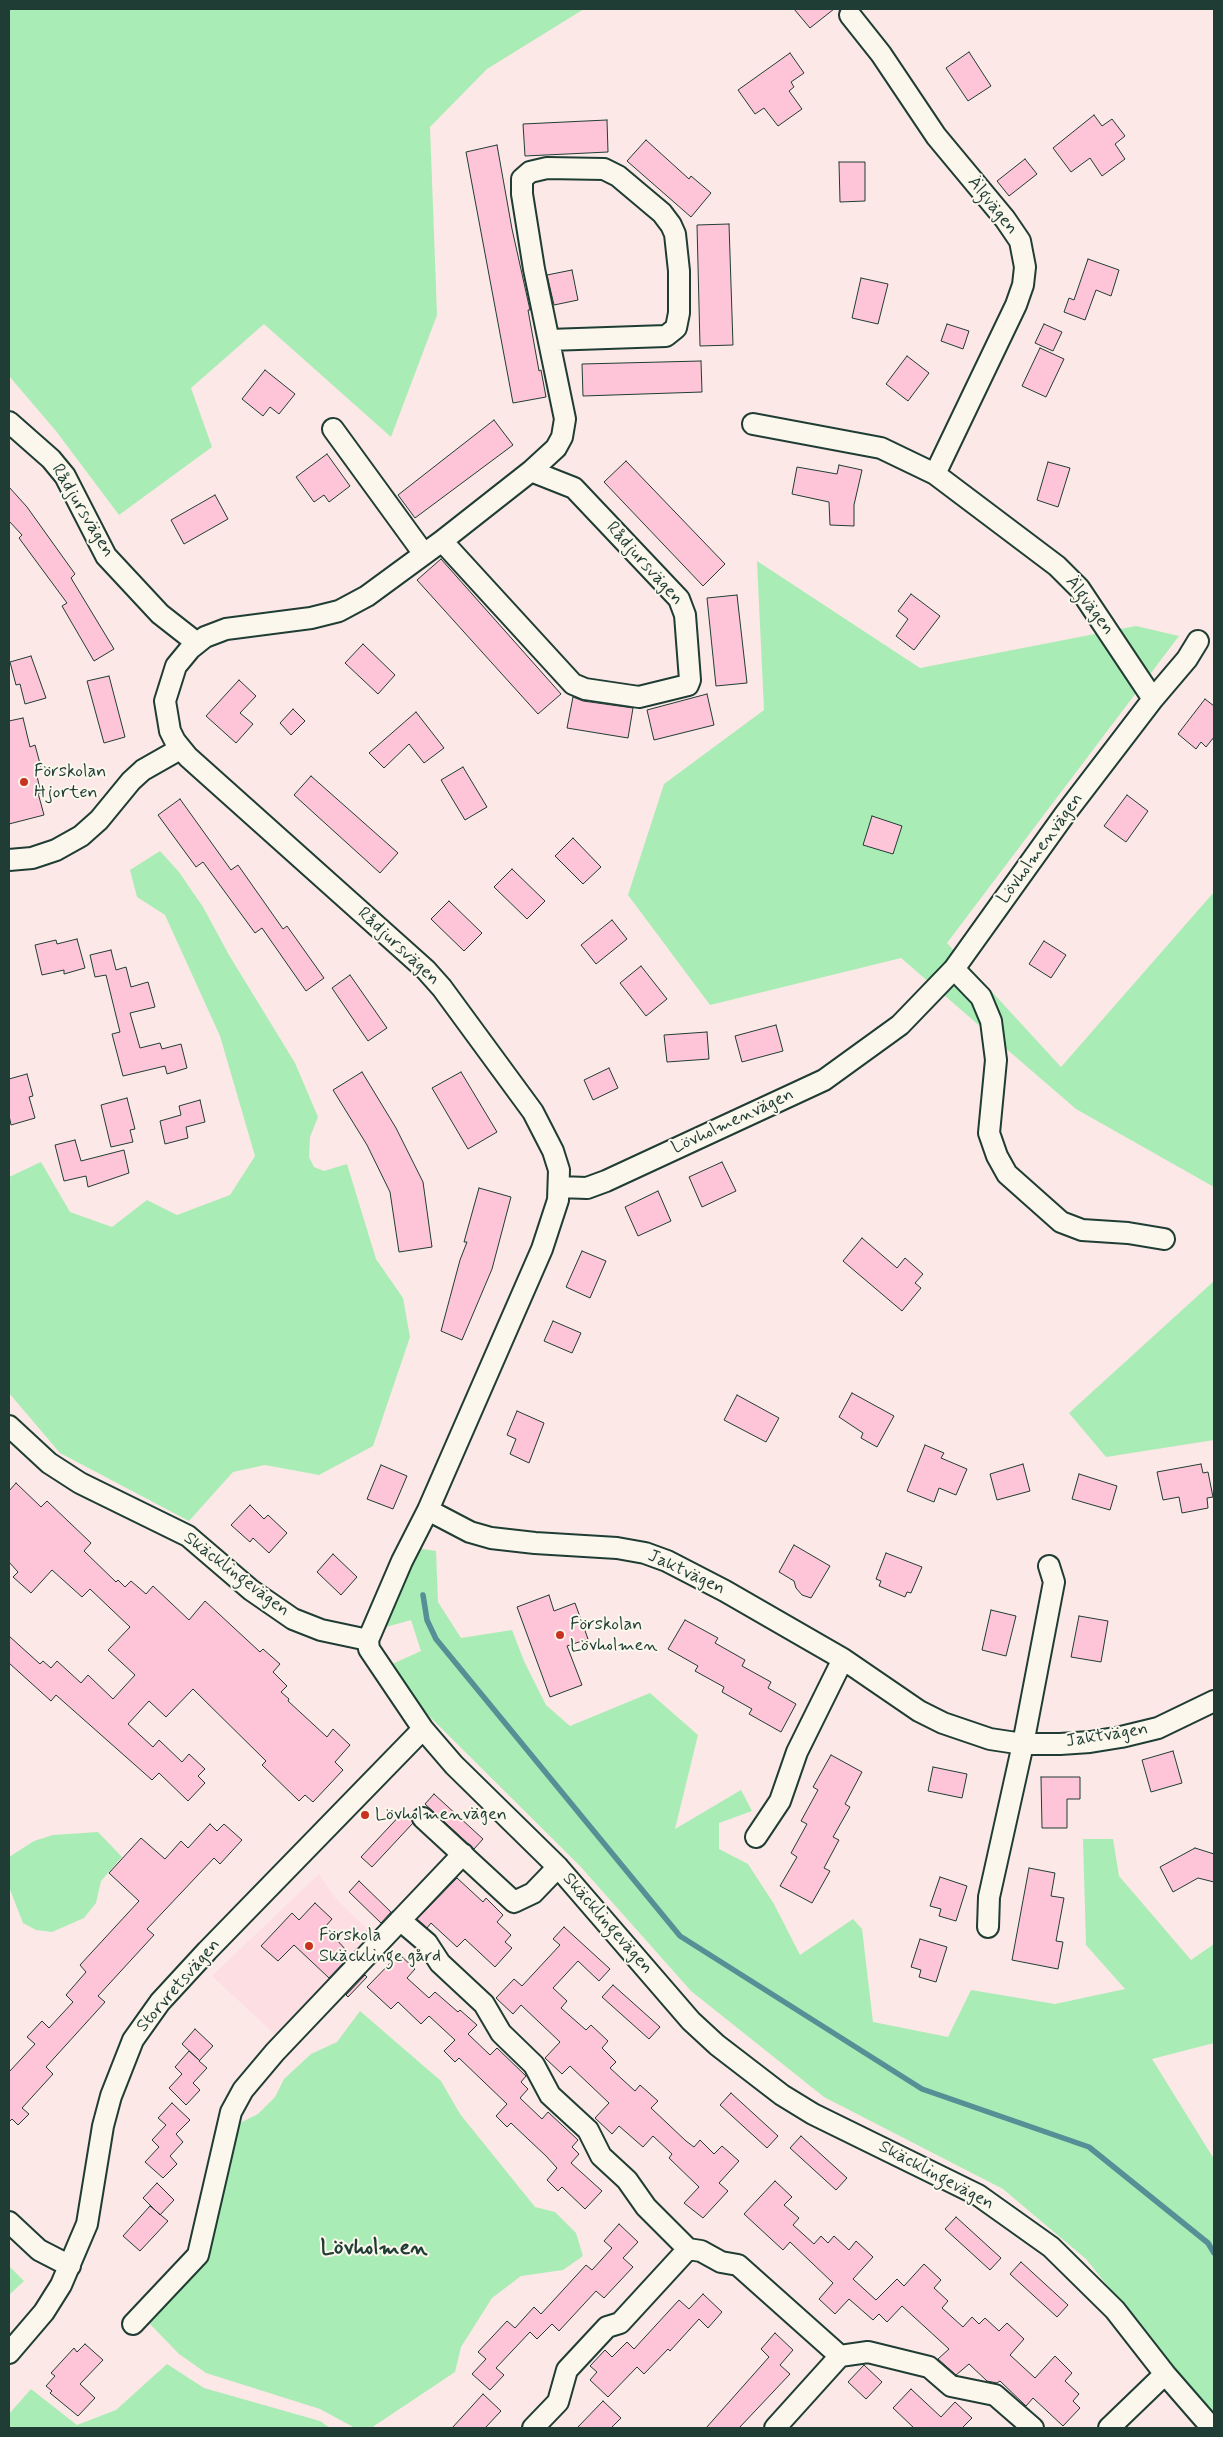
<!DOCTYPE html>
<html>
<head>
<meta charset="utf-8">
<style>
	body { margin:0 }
	#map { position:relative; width:1223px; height:2437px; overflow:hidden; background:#fce8e6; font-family:Mynerve,sans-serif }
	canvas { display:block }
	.frame { position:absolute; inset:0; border:10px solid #1f3d34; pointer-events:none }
</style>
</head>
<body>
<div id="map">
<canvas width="1223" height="2437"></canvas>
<div class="frame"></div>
</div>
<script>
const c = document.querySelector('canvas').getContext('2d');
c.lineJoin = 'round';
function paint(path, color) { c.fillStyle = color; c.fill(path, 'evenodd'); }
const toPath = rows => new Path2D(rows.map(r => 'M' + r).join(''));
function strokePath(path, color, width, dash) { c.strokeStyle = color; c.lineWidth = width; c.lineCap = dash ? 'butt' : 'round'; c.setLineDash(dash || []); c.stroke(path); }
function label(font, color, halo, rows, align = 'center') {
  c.font = font + ' Mynerve,sans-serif'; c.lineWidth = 4; c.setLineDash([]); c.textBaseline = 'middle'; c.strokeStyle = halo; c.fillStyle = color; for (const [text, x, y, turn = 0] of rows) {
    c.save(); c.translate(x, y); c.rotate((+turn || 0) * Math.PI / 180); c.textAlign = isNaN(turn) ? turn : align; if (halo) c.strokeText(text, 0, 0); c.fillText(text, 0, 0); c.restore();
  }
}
paint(toPath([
	[319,1874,336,1899,375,1936,279,2038,212,1976]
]), '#fddee2');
paint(toPath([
	[9,9,584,9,487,69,430,127,437,315,391,437,264,324,191,388,212,447,119,515,56,431,9,376],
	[757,561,920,668,1136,626,1179,636,947,943,1061,1067,1214,892,1214,1187,1076,1109,901,958,710,1005,628,895,664,784,764,710],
	[160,851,179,872,203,907,229,955,295,1063,318,1117,310,1137,309,1157,314,1167,324,1171,347,1164,376,1259,403,1298,410,1337,373,1446,319,1475,265,1465,233,1472,189,1521,60,1453,9,1393,9,1177,41,1162,70,1212,112,1227,147,1200,177,1215,230,1195,255,1156,220,1036,165,915,137,897,130,870],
	[1214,1281,1214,1440,1106,1457,1069,1413],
	[416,1548,436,1551,438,1602,461,1638,512,1630,524,1661,546,1705,570,1726,650,1693,698,1735,675,1829,741,1790,752,1811,719,1823,719,1849,748,1864,774,1904,800,1955,853,1919,862,1929,873,2022,948,2037,971,1990,1055,2004,1125,1989,1086,1945,1083,1839,1113,1839,1119,1876,1191,1960,1214,1944,1214,2043,1152,2059,1214,2159,1214,2419,1086,2259,1003,2189,824,2097,691,1991,580,1866,428,1715,390,1665,421,1651,411,1620,379,1629],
	[98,1832,122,1857,101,1881,96,1903,84,1918,52,1932,36,1930,23,1923,9,1887,9,1857,34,1841,53,1835],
	[360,2011,441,2081,460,2114,535,2207,555,2212,576,2233,583,2256,563,2270,521,2276,492,2298,461,2347,455,2372,371,2428,355,2428,320,2409,206,2373,179,2354,150,2324,209,2253,232,2127,258,2114,275,2097,284,2079,311,2054,337,2042],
	[9,2266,24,2281,9,2295],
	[167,2364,204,2388,320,2421,330,2428,9,2428,9,2414,31,2389,77,2425,116,2410]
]), '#aaecb6');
strokePath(toPath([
	[423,1595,427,1620,436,1639,680,1936,922,2089,1089,2147,1208,2243,1214,2253]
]), '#569096', 5.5);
const building = toPath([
	[794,9,834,9,810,28,794,9],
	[969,52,991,86,968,101,946,68,969,52],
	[790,53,804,73,791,82,794,87,789,91,802,109,778,126,764,108,755,114,738,90,790,53],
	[1094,115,1102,126,1112,119,1125,136,1115,144,1125,159,1102,176,1090,158,1071,172,1053,148,1094,115],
	[607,120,608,152,525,156,523,124,607,120],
	[646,140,689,179,691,176,711,193,691,217,627,161,646,140],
	[497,145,512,229,530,310,528,310,539,371,541,370,546,397,513,403,466,152,497,145],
	[1025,159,1037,174,1009,196,997,181,1025,159],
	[839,162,865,162,865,201,840,202,839,162],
	[729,224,733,345,700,346,697,225,729,224],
	[1088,259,1119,270,1111,296,1096,290,1085,320,1064,312,1069,298,1074,300,1088,259],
	[572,270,578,300,554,305,547,275,572,270],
	[861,278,888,284,878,324,852,318,861,278],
	[947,324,969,331,963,349,941,341,947,324],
	[1044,324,1062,332,1053,351,1035,343,1044,324],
	[1040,348,1064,359,1046,397,1022,386,1040,348],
	[907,356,929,373,908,401,886,384,907,356],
	[701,361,702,392,583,396,582,364,701,361],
	[265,370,295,394,279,414,270,407,263,416,242,399,265,370],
	[494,420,513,445,415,518,398,495,494,420],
	[327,454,350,486,329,502,324,495,314,502,296,477,327,454],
	[626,461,725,564,703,586,604,482,626,461],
	[1048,462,1070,468,1058,507,1037,500,1048,462],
	[839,465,862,470,854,505,854,526,830,525,829,502,792,494,797,467,837,474,839,465],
	[9,487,27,507,75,574,71,578,114,649,94,661,62,606,67,603,19,538,22,535,9,521,9,487],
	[215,495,228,519,184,544,171,520,215,495],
	[441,559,561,694,538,714,417,580,441,559],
	[911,594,940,616,914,650,896,636,908,619,898,611,911,594],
	[737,595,747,683,716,686,707,598,737,595],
	[363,644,395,675,378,694,345,663,363,644],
	[31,656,46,698,25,704,20,684,16,685,10,662,31,656],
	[109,676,125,737,104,743,87,681,109,676],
	[239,680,256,696,240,713,253,724,236,743,206,716,239,680],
	[707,694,714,725,654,740,647,710,707,694],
	[573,697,583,701,633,708,628,738,567,728,573,697],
	[1205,699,1214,706,1214,737,1206,747,1201,742,1196,749,1178,734,1205,699],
	[293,709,305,721,291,735,280,723,293,709],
	[416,712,444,748,424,763,409,744,384,768,369,753,416,712],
	[23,718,30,747,35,745,42,771,36,772,41,793,38,793,44,815,9,824,9,721,23,718],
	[463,767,487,807,465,820,441,780,463,767],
	[311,776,398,853,380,873,294,795,311,776],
	[1127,795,1148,811,1126,842,1104,826,1127,795],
	[180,799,231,870,238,865,283,929,287,926,324,978,306,991,262,928,255,933,203,862,196,867,158,815,180,799],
	[872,816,902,826,893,854,863,845,872,816],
	[573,838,601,867,583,884,555,856,573,838],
	[512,869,545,901,527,919,494,887,512,869],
	[449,901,482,933,464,951,431,919,449,901],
	[612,920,627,939,596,964,581,945,612,920],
	[77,939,85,968,64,974,64,970,42,975,35,945,56,940,57,944,77,939],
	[1044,941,1066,955,1051,978,1029,964,1044,941],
	[111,950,116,970,126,967,131,987,148,982,155,1007,130,1013,140,1048,160,1043,162,1049,181,1044,187,1068,167,1074,165,1066,123,1076,112,1034,120,1032,106,975,95,977,90,955,111,950],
	[641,966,667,999,646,1016,620,983,641,966],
	[350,975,387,1028,368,1041,332,988,350,975],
	[776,1025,783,1051,742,1062,735,1036,776,1025],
	[707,1032,709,1059,667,1062,664,1035,707,1032],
	[609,1068,618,1088,593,1100,584,1080,609,1068],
	[362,1072,396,1128,423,1182,432,1247,399,1252,390,1192,367,1145,333,1090,362,1072],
	[461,1072,497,1132,468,1149,432,1088,461,1072],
	[27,1074,33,1096,29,1097,35,1118,11,1125,9,1115,9,1079,27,1074],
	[127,1098,135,1129,130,1130,133,1142,111,1147,101,1105,127,1098],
	[200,1100,205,1122,186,1127,188,1138,165,1144,160,1121,181,1115,179,1106,200,1100],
	[75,1140,81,1161,124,1150,129,1173,88,1187,86,1176,64,1181,55,1145,75,1140],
	[722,1162,736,1191,702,1207,689,1177,722,1162],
	[479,1188,511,1197,492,1269,462,1340,441,1331,460,1260,467,1242,464,1242,479,1188],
	[658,1191,671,1221,638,1236,625,1207,658,1191],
	[862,1238,897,1268,905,1258,923,1274,915,1283,921,1288,902,1311,843,1261,862,1238],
	[582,1251,606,1261,590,1298,566,1287,582,1251],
	[553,1321,581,1333,572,1353,544,1341,553,1321],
	[852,1393,894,1416,877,1447,861,1438,863,1433,839,1417,852,1393],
	[737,1395,779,1418,766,1442,724,1420,737,1395],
	[517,1411,544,1423,529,1463,510,1454,516,1439,507,1435,517,1411],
	[925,1445,944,1453,941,1458,967,1469,956,1495,939,1488,934,1502,907,1491,925,1445],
	[1023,1464,1030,1491,997,1500,990,1474,1023,1464],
	[1201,1464,1203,1473,1208,1472,1213,1497,1207,1498,1208,1508,1182,1513,1179,1497,1163,1500,1157,1472,1201,1464],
	[381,1465,407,1476,393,1509,367,1499,381,1465],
	[1079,1474,1117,1486,1110,1510,1072,1499,1079,1474],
	[16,1483,41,1507,47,1501,91,1543,84,1551,116,1582,118,1580,125,1587,131,1581,146,1594,153,1586,189,1620,205,1601,260,1652,263,1649,280,1664,273,1672,287,1686,281,1692,289,1699,288,1701,327,1737,333,1729,350,1745,335,1762,343,1770,313,1802,305,1795,299,1801,262,1765,266,1761,193,1689,166,1717,149,1701,128,1724,153,1747,159,1740,182,1762,189,1754,205,1769,198,1776,205,1783,188,1801,159,1773,152,1780,56,1695,51,1701,9,1663,9,1636,40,1664,43,1661,51,1668,57,1661,81,1683,88,1675,113,1699,135,1675,108,1650,130,1627,90,1589,82,1597,52,1570,31,1593,13,1577,18,1572,9,1562,9,1491,16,1483],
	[250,1505,264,1519,268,1515,287,1533,269,1553,253,1538,250,1542,231,1525,250,1505],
	[794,1545,830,1566,811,1598,802,1595,796,1588,794,1581,779,1572,794,1545],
	[886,1553,922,1567,911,1593,907,1592,905,1597,879,1586,881,1581,876,1579,886,1553],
	[333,1554,357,1577,341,1595,317,1572,333,1554],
	[549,1595,554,1611,575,1603,588,1639,567,1646,582,1685,550,1697,517,1607,549,1595],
	[991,1610,1016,1616,1006,1656,982,1650,991,1610],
	[1079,1616,1108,1621,1101,1662,1071,1657,1079,1616],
	[685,1620,718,1638,715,1643,745,1660,742,1666,771,1682,768,1688,796,1704,781,1732,749,1714,752,1709,722,1692,724,1687,695,1671,698,1666,668,1649,685,1620],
	[1173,1751,1182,1783,1151,1792,1142,1760,1173,1751],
	[831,1755,862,1772,845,1804,850,1807,833,1837,839,1840,824,1868,830,1871,812,1903,780,1886,797,1857,791,1853,807,1824,801,1821,818,1790,813,1787,831,1755],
	[933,1767,967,1774,962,1798,928,1791,933,1767],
	[1041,1777,1080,1777,1080,1799,1067,1799,1067,1828,1042,1828,1041,1777],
	[434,1794,483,1839,474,1849,425,1804,434,1794],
	[404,1811,411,1818,413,1823,372,1867,361,1857,404,1811],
	[210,1824,217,1831,224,1824,242,1840,220,1864,214,1858,147,1929,154,1935,98,1996,105,2002,46,2067,53,2074,22,2108,29,2114,18,2125,12,2119,9,2122,9,2072,35,2044,27,2037,42,2021,49,2028,73,2002,66,1995,86,1972,80,1965,139,1901,109,1873,141,1838,165,1859,181,1841,188,1848,210,1824],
	[1195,1848,1214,1854,1214,1882,1198,1878,1173,1892,1160,1867,1195,1848],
	[1029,1868,1055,1873,1051,1896,1064,1898,1056,1941,1063,1942,1058,1969,1012,1960,1029,1868],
	[940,1877,967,1886,956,1921,939,1916,941,1909,930,1906,940,1877],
	[457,1878,483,1902,486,1898,503,1915,497,1922,511,1935,505,1942,512,1948,495,1967,465,1939,457,1947,431,1923,427,1928,417,1919,457,1878],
	[359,1881,391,1912,381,1923,349,1892,359,1881],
	[315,1903,332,1919,325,1927,346,1950,342,1954,347,1959,329,1978,294,1945,278,1961,261,1946,292,1913,299,1920,315,1903],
	[564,1927,610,1969,599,1981,578,1961,553,1988,567,2001,561,2008,586,2030,591,2025,608,2041,602,2048,616,2062,610,2068,635,2091,640,2085,658,2101,651,2108,686,2141,694,2147,700,2140,714,2154,722,2146,739,2161,719,2183,728,2191,703,2218,684,2203,699,2187,669,2158,672,2154,653,2136,643,2147,619,2126,612,2134,595,2118,609,2103,570,2066,562,2074,545,2058,560,2042,521,2005,513,2014,496,1998,514,1979,522,1986,560,1945,553,1939,564,1927],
	[920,1939,947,1947,936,1982,919,1977,921,1970,911,1967,920,1939],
	[399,1954,415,1969,407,1978,429,1998,435,1992,458,2012,460,2010,477,2025,468,2034,490,2055,497,2048,526,2076,521,2082,528,2089,520,2098,542,2119,548,2112,578,2140,572,2147,579,2154,571,2163,602,2191,585,2209,562,2187,558,2191,547,2180,557,2168,546,2156,511,2123,507,2127,496,2116,507,2104,459,2058,455,2062,444,2051,455,2040,429,2016,421,2024,398,2002,391,2009,367,1987,399,1954],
	[365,1975,367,1977,348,1997,346,1995,365,1975],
	[613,1985,660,2027,649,2039,602,1997,613,1985],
	[195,2029,213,2046,199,2061,207,2068,193,2083,200,2090,186,2105,169,2088,182,2074,175,2067,189,2051,199,2060,182,2044,195,2029],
	[731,2093,778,2136,767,2148,720,2105,731,2093],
	[172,2103,190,2120,176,2134,183,2142,170,2156,177,2164,163,2178,145,2162,159,2147,152,2140,166,2125,158,2118,172,2103],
	[801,2136,847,2178,836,2190,790,2148,801,2136],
	[775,2181,792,2197,784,2205,799,2218,793,2225,814,2244,821,2236,828,2243,834,2236,849,2250,856,2241,873,2257,853,2279,876,2300,897,2279,904,2286,924,2264,941,2280,934,2288,948,2301,942,2308,963,2327,972,2317,979,2324,985,2318,999,2331,1007,2323,1024,2339,1010,2355,1035,2378,1055,2356,1072,2373,1065,2381,1079,2394,1073,2401,1080,2408,1063,2426,1033,2398,1026,2406,1000,2381,997,2383,987,2381,969,2364,956,2375,938,2359,949,2349,902,2306,887,2322,879,2314,873,2320,849,2299,835,2314,819,2299,833,2283,790,2242,783,2250,744,2214,775,2181],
	[157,2183,174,2200,160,2215,143,2198,157,2183],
	[150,2206,168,2221,140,2251,123,2236,150,2206],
	[956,2217,1001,2258,990,2270,945,2229,956,2217],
	[619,2224,638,2242,623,2258,633,2267,604,2298,596,2291,559,2331,552,2324,537,2339,530,2332,496,2368,504,2375,490,2390,472,2374,486,2359,478,2352,507,2321,515,2328,534,2307,541,2314,586,2265,592,2270,612,2248,604,2241,619,2224],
	[1021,2262,1068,2305,1057,2317,1010,2274,1021,2262],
	[703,2294,722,2312,708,2328,699,2319,670,2351,668,2349,644,2374,637,2367,608,2397,590,2380,597,2372,590,2366,605,2350,612,2357,627,2342,634,2349,679,2300,689,2309,703,2294],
	[775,2333,793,2350,780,2365,790,2374,739,2428,706,2428,769,2357,761,2349,775,2333],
	[85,2344,103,2360,80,2384,95,2398,78,2416,50,2393,52,2391,46,2386,55,2376,51,2373,74,2348,77,2352,85,2344],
	[864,2365,882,2382,866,2399,848,2382,864,2365],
	[911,2389,941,2417,955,2402,972,2418,962,2428,914,2428,893,2408,911,2389],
	[483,2394,501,2411,485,2428,452,2428,483,2394],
	[603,2401,621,2418,611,2428,577,2428,603,2401]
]);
paint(building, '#fec5d8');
strokePath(building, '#1f3d34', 1);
const minor = toPath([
	[850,15,881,54,936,136,1005,219,1020,241,1025,267,1023,285,1016,305,935,474],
	[549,340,666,336,676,328,679,313,679,271,675,234,671,225,662,213,618,176,604,169,547,168,530,172,522,179,522,194,534,269,565,419,562,437,556,448,531,471,442,541,367,596,339,611,311,618,226,629,205,637,190,649,176,666,165,701,170,731,175,741,188,757,426,970,442,988,533,1112,553,1151,559,1170,558,1200,542,1249,428,1510,402,1561,368,1640,369,1649,423,1729,454,1765,558,1867,691,2021,717,2045,782,2095,813,2114,978,2195,1051,2247,1115,2310,1165,2374,1212,2428],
	[9,422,51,459,65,476,106,556,160,614,197,643],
	[753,424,881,448,935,474,1057,566,1079,588,1153,699],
	[333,429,424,554],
	[442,541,573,684,585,689,639,697,688,685,690,680,685,615,679,599,574,488,531,471],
	[9,860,32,858,56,850,81,836,99,820,131,781,143,770,180,749],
	[954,969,981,997,991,1021,996,1060,989,1133,997,1156,1007,1174,1061,1222,1082,1230,1128,1233,1164,1239],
	[559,1187,587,1188,606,1181,824,1080,900,1025,954,969,1065,814,1153,699,1187,659,1198,641],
	[9,1426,49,1463,80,1483,188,1536,251,1590,293,1619,321,1630,368,1640],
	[428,1510,470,1532,491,1538,535,1543,617,1548,645,1553,667,1561,725,1591,843,1659,919,1711,943,1723,990,1739,1023,1744,1060,1744,1090,1742,1121,1737,1158,1728,1214,1701],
	[423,1818,514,1902,533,1893,558,1867],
	[756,1837,780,1801,797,1752,843,1659],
	[400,1920,427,1943,440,1963,484,2004,501,2033,534,2065,550,2095,588,2130,601,2156,627,2180,646,2207,688,2249,701,2251,721,2262,738,2265,840,2356,868,2352,929,2367,951,2386,995,2395,1033,2428],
	[988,1927,989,1897,1023,1744,1054,1582,1049,1566],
	[9,2222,39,2250,70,2266],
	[133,2324,198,2255,231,2112,243,2090,275,2052,463,1854],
	[9,2353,44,2312,61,2285,87,2224,103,2126,111,2096,133,2040,160,2002,207,1951,423,1729],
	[533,2428,558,2402,567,2370,607,2327,620,2323,688,2249],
	[775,2428,840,2356],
	[1109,2428,1165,2374]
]);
strokePath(minor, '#1f3d34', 24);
strokePath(minor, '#fbf7ec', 20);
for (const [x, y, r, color] of [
	[24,782,5,"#c8321e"],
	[560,1635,5,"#c8321e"],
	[365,1815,5,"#c8321e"],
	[309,1946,5,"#c8321e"]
]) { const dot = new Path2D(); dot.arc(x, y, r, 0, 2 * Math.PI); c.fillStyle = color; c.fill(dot); strokePath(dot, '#fbf7ec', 2); }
label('18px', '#1f3d34', '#fbf7ec', [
	["Älgvägen",992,206,51],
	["Rådjursvägen",82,511,59],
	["Rådjursvägen",644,564,48],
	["Älgvägen",1089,606,53],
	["Lövholmenvägen",1041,849,-54],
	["Rådjursvägen",398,947,43],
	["Lövholmenvägen",733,1122,-25],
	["Jaktvägen",686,1573,25],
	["Skäcklingevägen",236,1575,37],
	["Jaktvägen",1107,1736,-9],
	["Skäcklingevägen",607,1924,49],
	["Storvretsvägen",179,1986,-49],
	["Skäcklingevägen",936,2176,28]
]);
label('18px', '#1f3d34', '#fbf7ec', [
	["Förskolan",34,772],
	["Hjorten",34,793],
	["Förskolan",570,1625],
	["Lövholmen",570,1646],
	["Lövholmenvägen",375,1815],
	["Förskola",319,1936],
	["Skäcklinge gård",319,1957]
], 'left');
label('bold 22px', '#1f3d34', '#fbf7ec', [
	["Lövholmen",374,2249]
]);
</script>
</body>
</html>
